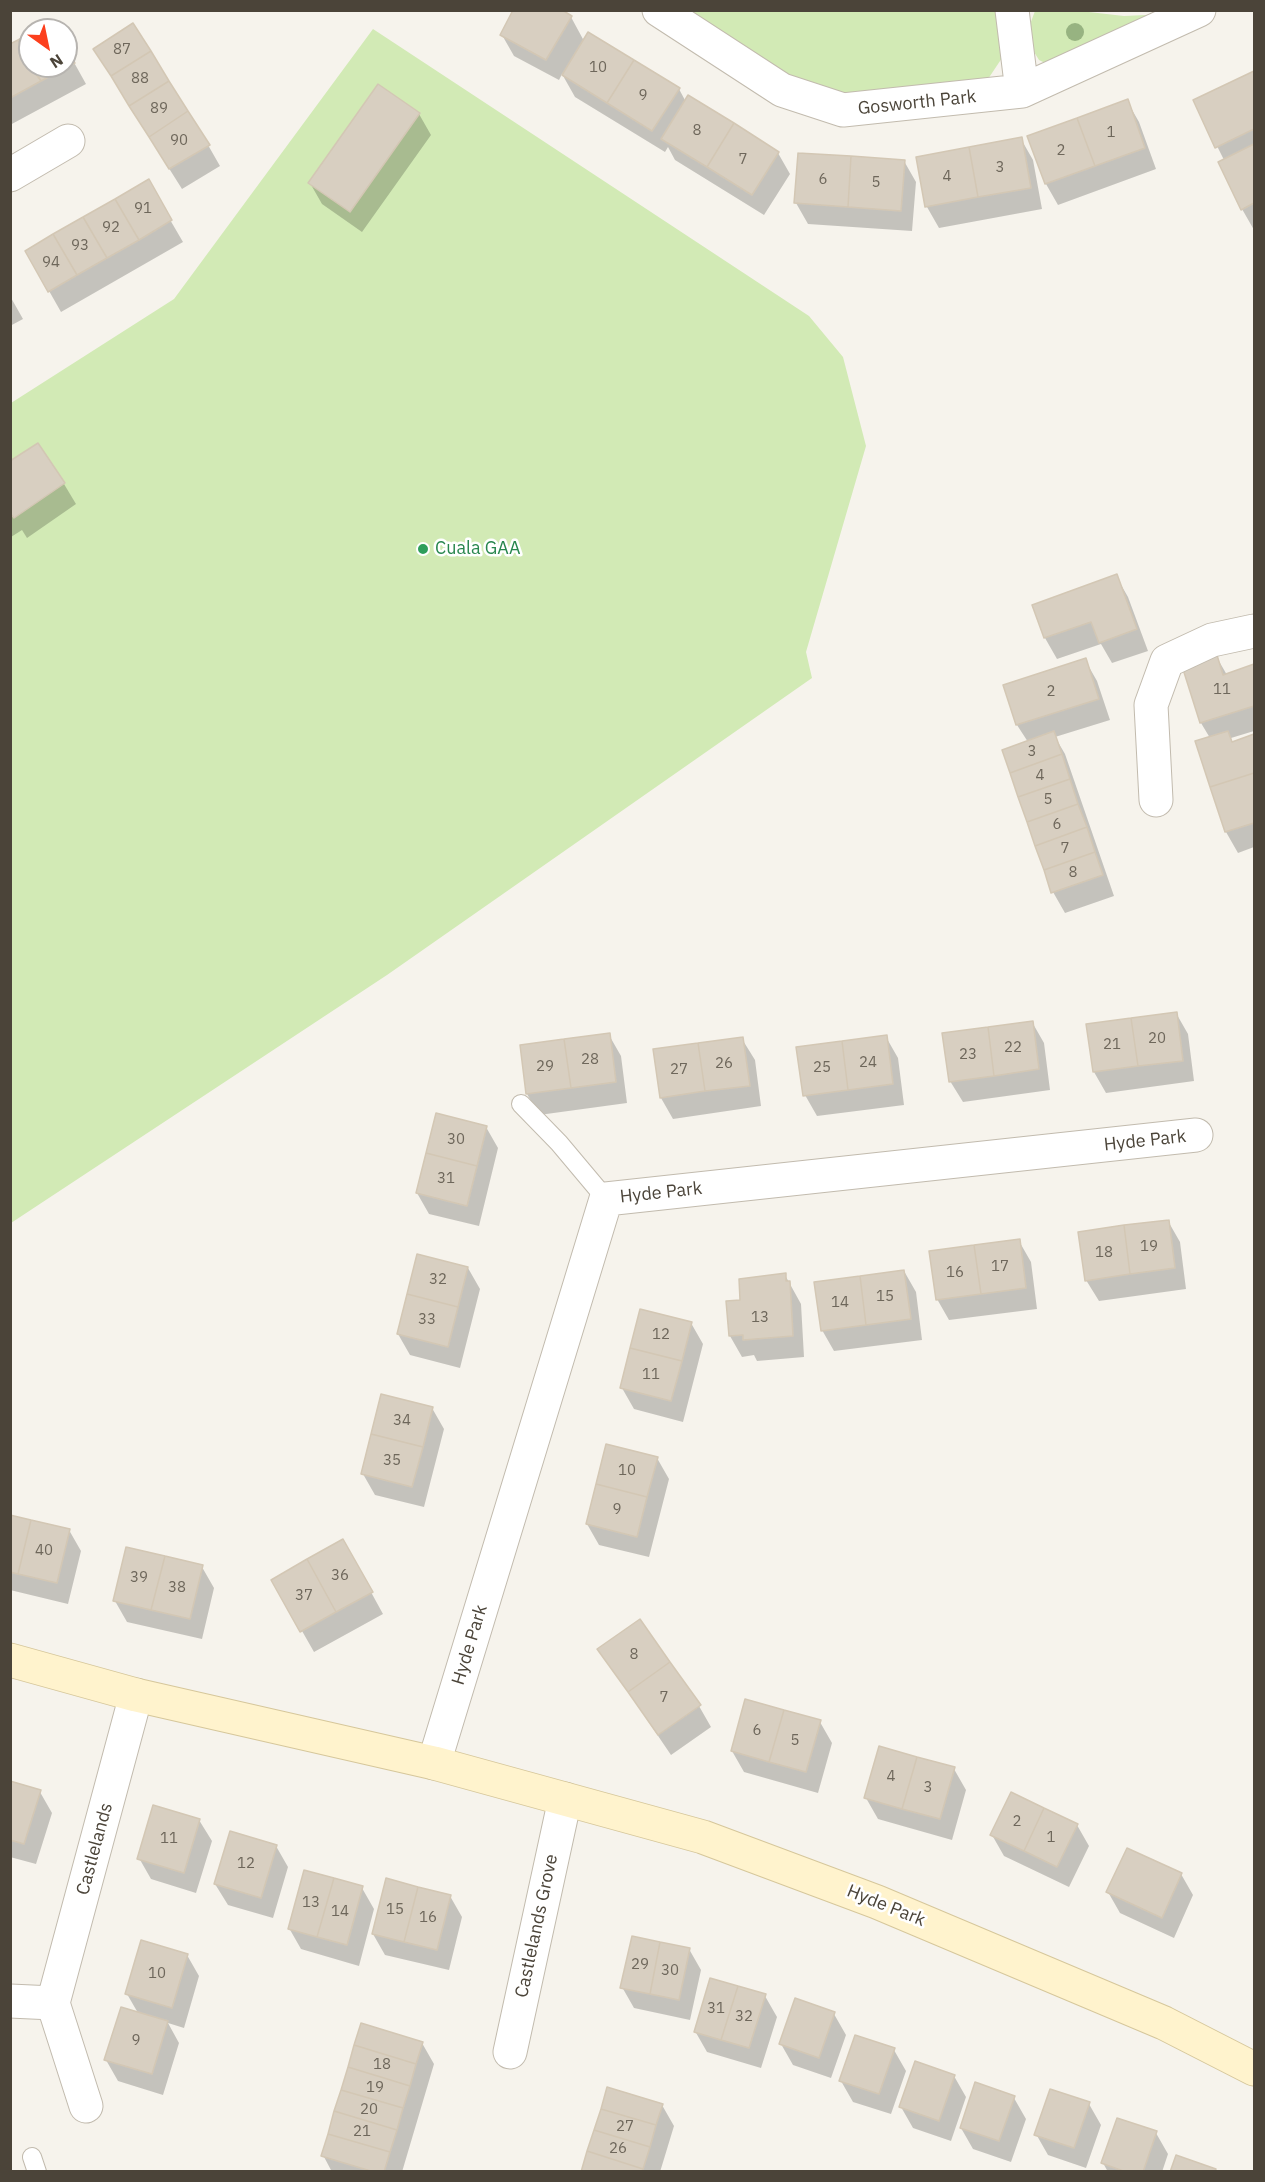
<!DOCTYPE html>
<html>
<head>
<meta charset="utf-8">
<style>
	body { margin:0 }
	#map { position:relative; width:1265px; height:2182px; overflow:hidden; background:#f6f3ec; font-family:"IBM Plex Sans",sans-serif }
	canvas { display:block }
	.frame { position:absolute; inset:0; border:12px solid #4b4439; pointer-events:none }
	.north { position:absolute; left:18px; top:18px; width:60px; height:60px; box-sizing:border-box; background:#fff; border:2px solid #b7b4b0; border-radius:50%; rotate:147deg; font-size:16px; font-weight:700; line-height:24px; text-align:center; color:#4b4439 }
	.north::after { content:''; display:block; margin:auto; width:21px; height:27px; background:#fc3f1d; clip-path:polygon(50% 0,100% 100%,50% 72%,0 100%) }
</style>
</head>
<body>
<div id="map">
<canvas width="1265" height="2182"></canvas>
<div class="frame"></div>
<div class="north">N</div>
</div>
<script>
const c = document.querySelector('canvas').getContext('2d');
c.lineJoin = 'round';
function paint(path, color) { c.fillStyle = color; c.fill(path, 'evenodd'); }
const toPath = rows => new Path2D(rows.map(r => 'M' + r).join(''));
function strokePath(path, color, width, dash) { c.strokeStyle = color; c.lineWidth = width; c.lineCap = dash ? 'butt' : 'round'; c.setLineDash(dash || []); c.stroke(path); }
function label(font, color, halo, rows, align = 'center') {
  c.font = font + ' "IBM Plex Sans",sans-serif'; c.lineWidth = 5; c.setLineDash([]); c.textBaseline = 'middle'; c.strokeStyle = halo; c.fillStyle = color; for (const [text, x, y, turn = 0] of rows) {
    c.save(); c.translate(x, y); c.rotate((+turn || 0) * Math.PI / 180); c.textAlign = isNaN(turn) ? turn : align; if (halo) c.strokeText(text, 0, 0); c.fillText(text, 0, 0); c.restore();
  }
}
paint(toPath([
	[688,11,995,11,1002,34,1002,58,988,79,871,97,824,93,787,75],
	[1035,11,1080,11,1124,16,1167,14,1045,63,1039,60,1031,47,1029,27],
	[373,29,809,316,843,357,866,446,806,652,812,678,387,975,11,1223,11,403,174,299]
]), '#d2eab5');
paint(toPath([
	[571,17,584,41,679,89,686,102,778,153,790,174,764,215,675,160,668,147,665,152,575,97,562,74,559,80,514,56,502,35],
	[30,35,30,66,66,66,66,48,86,84,10,125,10,46],
	[107,70,208,145,220,166,182,189],
	[1254,72,1254,230,1242,209,1224,160,1194,100],
	[1127,101,1139,122,1156,169,1058,205,1046,184,1029,137],
	[419,114,431,135,362,232,322,204,310,183],
	[1021,139,1033,160,1042,209,939,228,927,207,918,158],
	[904,161,916,182,912,231,808,224,796,203],
	[148,182,183,242,61,312,27,252],
	[10,296,23,319,10,326],
	[10,463,64,484,76,504,27,538,22,530,11,537],
	[1116,576,1128,597,1148,651,1112,663,1101,644,1057,659,1045,638,1034,605],
	[1216,656,1227,675,1254,666,1254,731,1231,738,1233,743,1254,736,1254,847,1238,853,1226,832,1197,742,1210,738,1201,723],
	[1085,660,1097,681,1110,720,1055,737,1065,754,1114,896,1065,913,1053,892,1028,742,1017,725,1005,686],
	[1176,1013,1188,1034,1194,1081,1106,1093,1094,1072,1088,1025],
	[1032,1022,1044,1043,1050,1090,963,1102,950,1081],
	[609,1035,621,1056,627,1103,539,1115,527,1094],
	[886,1037,898,1058,904,1105,817,1116,805,1095],
	[742,1039,755,1060,761,1106,673,1119,661,1098],
	[486,1127,498,1148,479,1226,429,1214,417,1193],
	[1168,1221,1180,1242,1186,1289,1099,1301,1086,1280],
	[1019,1241,1031,1262,1037,1309,949,1320,937,1299],
	[468,1268,480,1289,460,1368,410,1355,398,1334],
	[904,1271,916,1292,922,1340,834,1351,822,1330],
	[785,1275,801,1304,804,1357,757,1361,754,1355,742,1357,730,1336],
	[691,1323,703,1344,683,1422,634,1409,622,1388],
	[432,1408,444,1429,424,1507,375,1495,363,1474],
	[657,1458,669,1479,649,1557,599,1545,587,1524],
	[10,1516,69,1530,81,1551,68,1604,10,1590],
	[343,1541,383,1614,314,1652,273,1580],
	[202,1567,214,1588,202,1639,127,1622,115,1601],
	[599,1649,699,1706,711,1727,671,1755],
	[820,1722,832,1743,818,1793,744,1772,732,1751],
	[954,1769,966,1790,952,1840,878,1819,866,1798],
	[10,1783,40,1792,52,1813,36,1864,10,1857],
	[199,1820,212,1841,196,1893,151,1879,139,1858],
	[1077,1825,1089,1846,1069,1887,1004,1856,992,1835],
	[276,1846,288,1867,273,1918,228,1905,215,1884],
	[1181,1874,1193,1895,1174,1938,1120,1913,1108,1892],
	[362,1888,374,1909,359,1966,301,1949,289,1928],
	[450,1896,462,1917,449,1970,385,1955,373,1934],
	[689,1949,701,1970,690,2020,634,2008,622,1987],
	[187,1955,199,1976,184,2028,168,2023,179,2043,163,2095,118,2081,106,2060,138,2013,127,1994],
	[765,1996,777,2017,761,2068,707,2052,695,2031],
	[834,2014,846,2035,831,2078,793,2065,781,2044],
	[422,2043,434,2064,402,2172,332,2172,323,2155],
	[894,2050,906,2071,891,2114,853,2102,841,2081],
	[954,2076,966,2097,951,2141,913,2128,901,2107],
	[1014,2098,1026,2119,1011,2162,973,2149,961,2128],
	[1089,2104,1101,2125,1086,2168,1048,2155,1036,2134],
	[662,2105,674,2126,660,2172,582,2172],
	[1156,2133,1168,2154,1162,2172,1108,2172,1103,2163]
]), '#0003');
const building = toPath([
	[513,10,562,10,572,16,546,60,500,35,513,10],
	[52,21,57,30,36,30,52,21],
	[133,23,151,51,111,76,93,49,133,23],
	[588,32,634,60,607,103,562,75,588,32],
	[30,33,30,62,18,40,30,33],
	[18,40,30,66,41,81,10,98,10,44,18,40],
	[66,46,75,63,41,81,32,66,66,66,66,46],
	[151,51,169,81,129,106,111,76,151,51],
	[634,60,680,88,652,131,607,103,634,60],
	[1254,71,1254,129,1215,148,1193,100,1254,71],
	[169,81,188,111,149,137,129,106,169,81],
	[378,84,420,113,350,212,308,183,378,84],
	[688,95,734,123,707,167,661,139,688,95],
	[1128,99,1145,148,1095,166,1077,118,1128,99],
	[188,111,210,145,169,169,149,137,188,111],
	[1077,118,1095,166,1045,184,1027,136,1077,118],
	[734,123,779,152,752,195,707,167,734,123],
	[1022,137,1031,188,978,197,969,147,1022,137],
	[1254,144,1254,203,1241,210,1218,162,1254,144],
	[969,147,978,197,925,207,916,157,969,147],
	[798,153,851,156,848,207,794,203,798,153],
	[851,156,905,160,901,211,848,207,851,156],
	[149,179,172,220,139,240,115,199,149,179],
	[115,199,139,240,107,258,83,217,115,199],
	[83,217,107,258,77,275,53,234,83,217],
	[53,234,77,275,48,292,25,251,53,234],
	[38,443,65,483,14,518,10,513,10,461,38,443],
	[1117,574,1137,629,1099,643,1091,622,1044,638,1032,605,1117,574],
	[1217,655,1223,675,1254,664,1254,706,1200,723,1182,666,1217,655],
	[1086,658,1099,699,1016,725,1003,685,1086,658],
	[1054,731,1062,754,1010,773,1002,750,1054,731],
	[1228,731,1232,742,1254,734,1254,773,1210,787,1195,741,1228,731],
	[1062,754,1070,779,1018,797,1010,773,1062,754],
	[1254,773,1254,823,1225,832,1210,787,1254,773],
	[1070,779,1078,804,1027,822,1018,797,1070,779],
	[1078,804,1087,827,1035,846,1027,822,1078,804],
	[1087,827,1095,852,1044,870,1035,846,1087,827],
	[1095,852,1103,875,1051,893,1044,870,1095,852],
	[1177,1012,1183,1061,1138,1066,1131,1018,1177,1012],
	[1131,1018,1138,1066,1093,1072,1086,1024,1131,1018],
	[1033,1021,1039,1069,994,1076,988,1027,1033,1021],
	[988,1027,994,1076,949,1082,942,1033,988,1027],
	[610,1033,616,1082,571,1088,564,1039,610,1033],
	[887,1035,893,1084,848,1090,842,1041,887,1035],
	[743,1037,750,1086,705,1091,698,1043,743,1037],
	[564,1039,571,1088,526,1094,520,1045,564,1039],
	[842,1041,848,1090,803,1096,796,1047,842,1041],
	[698,1043,705,1091,660,1098,653,1049,698,1043],
	[436,1113,487,1126,477,1166,426,1153,436,1113],
	[426,1153,477,1166,467,1206,416,1193,426,1153],
	[1169,1220,1175,1268,1130,1274,1124,1225,1169,1220],
	[1124,1225,1130,1274,1085,1281,1078,1232,1124,1225],
	[1020,1239,1026,1288,981,1294,974,1245,1020,1239],
	[974,1245,981,1294,936,1300,929,1251,974,1245],
	[417,1254,468,1267,458,1307,407,1294,417,1254],
	[904,1270,911,1319,866,1325,860,1276,904,1270],
	[786,1273,786,1281,790,1281,793,1336,743,1340,743,1335,729,1336,726,1301,740,1300,739,1279,786,1273],
	[860,1276,866,1325,821,1331,814,1282,860,1276],
	[407,1294,458,1307,448,1347,397,1334,407,1294],
	[640,1309,692,1322,682,1361,630,1348,640,1309],
	[630,1348,682,1361,671,1401,620,1388,630,1348],
	[381,1394,433,1407,423,1447,371,1434,381,1394],
	[371,1434,423,1447,412,1487,361,1474,371,1434],
	[606,1444,658,1457,647,1497,596,1484,606,1444],
	[596,1484,647,1497,637,1537,586,1524,596,1484],
	[10,1515,31,1520,18,1574,10,1572,10,1515],
	[31,1520,70,1529,57,1583,18,1574,31,1520],
	[343,1539,373,1592,336,1612,307,1559,343,1539],
	[126,1547,165,1556,151,1610,113,1601,126,1547],
	[165,1556,203,1565,190,1619,151,1610,165,1556],
	[307,1559,336,1612,300,1632,271,1580,307,1559],
	[640,1619,670,1662,628,1692,597,1649,640,1619],
	[670,1662,701,1705,658,1735,628,1692,670,1662],
	[745,1699,784,1710,769,1762,731,1751,745,1699],
	[784,1710,821,1720,806,1772,769,1762,784,1710],
	[879,1746,917,1757,902,1809,864,1798,879,1746],
	[917,1757,955,1767,940,1819,902,1809,917,1757],
	[10,1781,41,1790,24,1844,10,1840,10,1781],
	[1011,1792,1044,1808,1024,1851,990,1835,1011,1792],
	[153,1805,200,1819,184,1873,137,1859,153,1805],
	[1044,1808,1078,1824,1057,1867,1024,1851,1044,1808],
	[230,1831,277,1845,261,1898,214,1884,230,1831],
	[1127,1848,1182,1873,1162,1918,1106,1892,1127,1848],
	[304,1870,334,1878,317,1937,288,1929,304,1870],
	[334,1878,363,1886,347,1945,317,1937,334,1878],
	[386,1878,418,1887,404,1942,372,1934,386,1878],
	[418,1887,451,1895,437,1950,404,1942,418,1887],
	[632,1936,660,1942,650,1994,620,1988,632,1936],
	[141,1940,188,1954,172,2008,125,1994,141,1940],
	[660,1942,690,1948,679,2000,650,1994,660,1942],
	[710,1978,738,1986,721,2040,694,2032,710,1978],
	[738,1986,766,1994,749,2048,721,2040,738,1986],
	[795,1998,835,2012,819,2058,779,2044,795,1998],
	[121,2007,168,2021,152,2074,104,2060,121,2007],
	[361,2023,423,2042,416,2064,354,2045,361,2023],
	[855,2035,895,2048,879,2094,839,2081,855,2035],
	[354,2045,416,2064,410,2086,348,2067,354,2045],
	[915,2061,955,2075,939,2121,899,2107,915,2061],
	[348,2067,410,2086,403,2108,341,2090,348,2067],
	[975,2082,1015,2096,999,2141,960,2128,975,2082],
	[607,2087,663,2104,656,2125,601,2109,607,2087],
	[1050,2089,1090,2102,1074,2148,1034,2135,1050,2089],
	[341,2090,403,2108,397,2130,334,2111,341,2090],
	[601,2109,656,2125,650,2147,594,2130,601,2109],
	[334,2111,397,2130,390,2152,328,2134,334,2111],
	[1117,2118,1157,2131,1143,2172,1126,2172,1101,2163,1117,2118],
	[594,2130,650,2147,643,2169,587,2151,594,2130],
	[328,2134,390,2152,384,2172,374,2172,321,2156,328,2134],
	[587,2151,643,2169,642,2172,581,2172,587,2151],
	[1176,2155,1216,2169,1215,2172,1170,2172,1176,2155]
]);
paint(building, '#d8cfc1');
strokePath(building, '#d3c7b4', 1.5);
const lane = toPath([
	[521,1104,559,1143,606,1199],
	[32,2157,37,2172]
]);
const street = toPath([
	[659,10,782,90,843,110,1022,91,1199,10],
	[1012,10,1022,91],
	[10,175,68,141],
	[1156,800,1151,705,1167,661,1212,640,1254,631],
	[434,1763,606,1199,1196,1135],
	[10,2001,53,2003,136,1695],
	[53,2003,86,2106],
	[510,2052,565,1799]
]);
const secondary = toPath([
	[10,1660,136,1695,434,1763,703,1837,877,1902,1164,2023,1254,2069]
]);
strokePath(lane, '#c2bbae', 20);
strokePath(street, '#c2bbae', 35);
strokePath(secondary, '#d6c79b', 35);
strokePath(lane, '#fff', 18);
strokePath(street, '#fff', 33);
strokePath(secondary, '#fff3cd', 33);
c.fillStyle = '#97b381';
for (const [x, y] of [
	[1075,32]
]) { c.beginPath(); c.arc(x, y, 9, 0, 2 * Math.PI); c.fill(); }
for (const [x, y, r, color] of [
	[423,549,6,"#2e9e5b"]
]) { const dot = new Path2D(); dot.arc(x, y, r, 0, 2 * Math.PI); c.fillStyle = color; c.fill(dot); strokePath(dot, '#fff', 2); }
label('15px', '#6e675b', null, [
	["87",122,50],
	["10",598,68],
	["88",140,79],
	["9",643,96],
	["89",159,109],
	["8",697,131],
	["1",1111,133],
	["90",179,141],
	["2",1061,151],
	["7",743,160],
	["3",1000,168],
	["4",947,177],
	["6",823,180],
	["5",876,183],
	["91",143,209],
	["92",111,228],
	["93",80,246],
	["94",51,263],
	["11",1222,690],
	["2",1051,692],
	["3",1032,752],
	["4",1040,776],
	["5",1048,800],
	["6",1057,825],
	["7",1065,849],
	["8",1073,873],
	["20",1157,1039],
	["21",1112,1045],
	["22",1013,1048],
	["23",968,1055],
	["28",590,1060],
	["24",868,1063],
	["26",724,1064],
	["29",545,1067],
	["25",822,1068],
	["27",679,1070],
	["30",456,1140],
	["31",446,1179],
	["19",1149,1247],
	["18",1104,1253],
	["17",1000,1267],
	["16",955,1273],
	["32",438,1280],
	["15",885,1297],
	["14",840,1303],
	["13",760,1318],
	["33",427,1320],
	["12",661,1335],
	["11",651,1375],
	["34",402,1421],
	["35",392,1461],
	["10",627,1471],
	["9",617,1510],
	["40",44,1551],
	["36",340,1576],
	["39",139,1578],
	["38",177,1588],
	["37",304,1596],
	["8",634,1655],
	["7",664,1698],
	["6",757,1731],
	["5",795,1741],
	["4",891,1777],
	["3",928,1788],
	["2",1017,1822],
	["1",1051,1838],
	["11",169,1839],
	["12",246,1864],
	["13",311,1903],
	["15",395,1910],
	["14",340,1912],
	["16",428,1918],
	["29",640,1965],
	["30",670,1971],
	["10",157,1974],
	["31",716,2009],
	["32",744,2017],
	["9",136,2041],
	["18",382,2065],
	["19",375,2088],
	["20",369,2110],
	["27",625,2127],
	["21",362,2132],
	["26",618,2149]
]);
label('18px', '#4b4439', '#fff', [
	["Gosworth Park",917,103,-6],
	["Hyde Park",1145,1141,-6],
	["Hyde Park",661,1193,-6],
	["Hyde Park",470,1645,-73],
	["Castlelands",95,1849,-75],
	["Hyde Park",886,1906,22],
	["Castlelands Grove",537,1926,-78]
]);
label('18px', '#27864d', '#fff', [
	["Cuala GAA",435,549]
], 'left');
</script>
</body>
</html>
